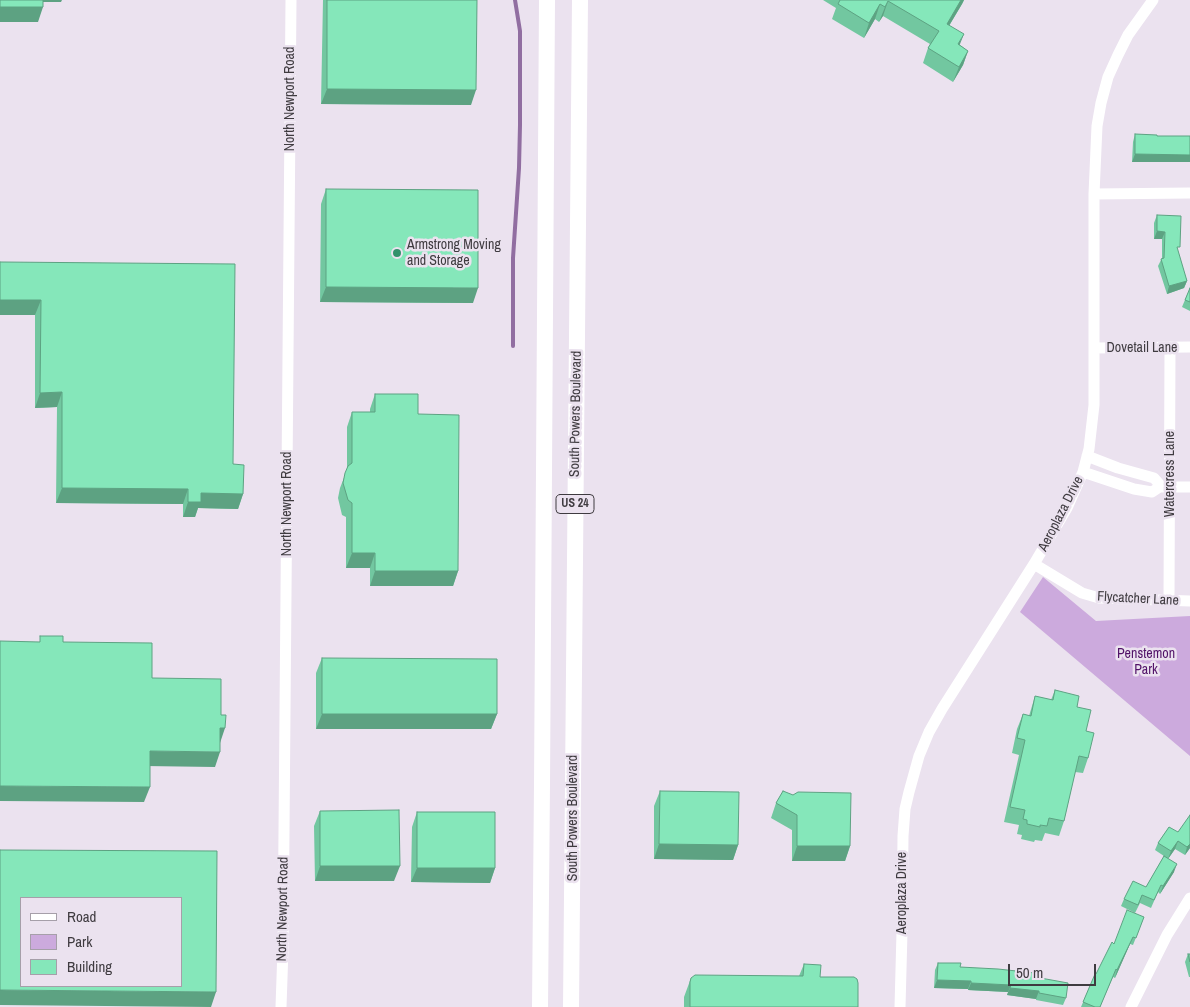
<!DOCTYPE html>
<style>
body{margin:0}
#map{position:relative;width:1190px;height:1007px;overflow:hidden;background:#ebe2ef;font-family:"Archivo Narrow",sans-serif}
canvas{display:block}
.legend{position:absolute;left:20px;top:897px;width:162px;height:90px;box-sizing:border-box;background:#ebe2ef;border:1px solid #a69fa9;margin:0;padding:6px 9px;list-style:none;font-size:15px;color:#3f3b40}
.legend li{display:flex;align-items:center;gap:10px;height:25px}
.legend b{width:25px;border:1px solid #a69fa9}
.scale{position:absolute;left:1008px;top:964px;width:88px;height:22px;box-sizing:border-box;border:2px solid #3f3b40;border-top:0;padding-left:6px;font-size:15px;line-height:18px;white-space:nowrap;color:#3f3b40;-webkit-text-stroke:4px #ebe2ef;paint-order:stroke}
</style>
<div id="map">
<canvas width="1190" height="1007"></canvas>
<ul class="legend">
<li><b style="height:6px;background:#fff"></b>Road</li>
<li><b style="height:14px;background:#cad"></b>Park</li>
<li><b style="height:14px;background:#85e7ba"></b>Building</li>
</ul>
<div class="scale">50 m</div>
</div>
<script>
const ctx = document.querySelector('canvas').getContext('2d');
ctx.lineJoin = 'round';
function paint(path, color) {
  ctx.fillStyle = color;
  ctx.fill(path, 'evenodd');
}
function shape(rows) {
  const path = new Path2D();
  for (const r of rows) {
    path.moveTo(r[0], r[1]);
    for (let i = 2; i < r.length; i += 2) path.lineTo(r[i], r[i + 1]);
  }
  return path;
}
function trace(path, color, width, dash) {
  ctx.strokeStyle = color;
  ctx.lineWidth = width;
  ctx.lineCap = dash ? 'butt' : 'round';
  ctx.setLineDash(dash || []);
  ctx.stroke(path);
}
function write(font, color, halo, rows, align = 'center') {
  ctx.font = font + ' "Archivo Narrow",sans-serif';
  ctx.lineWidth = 5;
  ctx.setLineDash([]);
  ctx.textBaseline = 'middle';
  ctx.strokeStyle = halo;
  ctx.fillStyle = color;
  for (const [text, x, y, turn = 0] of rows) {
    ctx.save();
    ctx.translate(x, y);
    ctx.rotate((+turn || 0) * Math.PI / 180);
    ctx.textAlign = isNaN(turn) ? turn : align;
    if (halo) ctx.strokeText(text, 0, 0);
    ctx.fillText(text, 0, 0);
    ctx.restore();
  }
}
paint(shape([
 [1043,577,1096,621,1190,616,1190,756,1020,612]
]), '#cad');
trace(shape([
 [513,346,513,258,519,168,520,125,520,31,515,0]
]), '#916ea1', 4);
trace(shape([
 [1094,194,1190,193],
 [1094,348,1190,347],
 [1083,472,1134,489,1152,492,1161,486,1154,478,1118,468,1087,456],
 [1163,487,1190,487],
 [1034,564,1082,593,1099,598,1190,601],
 [1169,601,1170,347],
 [281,1007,283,949,291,0],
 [900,1007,902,932,903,836,905,809,909,792,919,756,929,732,942,709,1034,564,1067,508,1083,472,1089,449,1094,405,1094,194,1097,126,1101,103,1108,77,1118,55,1128,35,1153,0],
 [1131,1007,1167,935,1190,898]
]), '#fff', 11);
trace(shape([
 [540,1007,542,784,547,0],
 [571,1007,580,0]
]), '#fff', 16);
paint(shape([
 [323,0,477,0,471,105,321,104],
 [823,0,964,0,962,4,949,26,960,45,968,51,963,65,953,82,923,63,928,48,930,44,883,16,879,22,875,19,864,38,832,19,836,8],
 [1135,134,1157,136,1190,136,1190,162,1132,162,1133,142],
 [326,189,473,303,320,302,321,204],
 [1157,215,1178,253,1187,281,1184,288,1167,294,1158,266,1162,258,1162,239,1154,239,1154,223],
 [0,262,233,464,243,494,238,509,198,508,195,517,183,517,183,504,56,503,57,407,35,408,35,315],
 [1190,288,1190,311,1182,307],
 [375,394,418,414,458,571,453,586,370,586,370,568,346,568,346,517,342,515,338,498,340,488,347,470,347,427,352,412,370,412,370,409],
 [322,658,497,714,491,729,316,729,316,673],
 [1055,690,1077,707,1086,731,1088,758,1083,773,1075,772,1064,821,1059,836,1045,833,1042,841,1035,840,1034,842,1021,839,1022,835,1017,834,1019,825,1004,822,1019,755,1012,753,1017,729,1023,714,1029,716,1035,696,1051,700],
 [660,791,738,845,733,860,654,859,654,806],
 [783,791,850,846,845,861,792,861,792,830,771,818,776,803],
 [320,811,394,881,315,881,314,826],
 [417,812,495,868,490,883,411,882,412,827],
 [1169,827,1190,848,1185,855,1175,849,1168,859,1174,872,1160,894,1158,892,1151,908,1140,903,1135,913,1121,906,1124,899,1146,887,1164,856,1155,850,1158,843],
 [1144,917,1133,945,1130,944,1115,978,1113,977,1100,1007,1081,1007,1095,974,1096,974,1114,944],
 [1188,954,1190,954,1190,977,1189,977,1185,962],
 [938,963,960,967,1035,977,1066,998,1063,1005,1036,1000,1036,999,1007,995,1008,992,968,990,968,989,934,988,935,970],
 [804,964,820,977,858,1007,684,1007,684,997,691,978,799,976]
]), '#72c7a0');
paint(shape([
 [39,0,62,0,61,2,38,2],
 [961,0,964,0,962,4,941,39,947,24],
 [888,1,883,16,879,22,885,7],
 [880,4,875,19,864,38,869,23],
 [0,7,43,7,38,22,0,22],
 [964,34,958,49,958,44],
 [968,51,963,65,953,82,959,67],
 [327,89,476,90,471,105,321,104],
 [1135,154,1190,155,1190,162,1132,162],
 [1157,231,1165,232,1162,239,1154,239],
 [1187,281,1184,288,1167,294,1169,286],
 [326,287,478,288,473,303,320,302],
 [0,300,41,300,35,315,0,315],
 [62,392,57,407,35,408,40,393],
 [62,488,188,489,183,504,56,503],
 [201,493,243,494,238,509,198,508,195,517,183,517,188,502],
 [352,553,375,553,370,568,346,568],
 [375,571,458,571,453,586,370,586],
 [322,714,497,714,491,729,316,729],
 [220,728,225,728,220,743],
 [150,751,220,752,215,767,145,766],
 [0,786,150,787,144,802,0,801],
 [1178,841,1175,849,1168,859,1171,851],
 [659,844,738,845,733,860,654,859],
 [1190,844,1190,848,1185,855,1187,847],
 [797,846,850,846,845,861,792,861],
 [1177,864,1174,872,1160,894,1163,886],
 [320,866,400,866,394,881,315,881],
 [417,868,495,868,490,883,411,882],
 [1133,937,1130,944,1115,978,1117,970],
 [937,980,971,981,968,989,934,988],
 [971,983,1011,985,1008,992,968,990],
 [1010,988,1039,991,1036,999,1007,995],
 [0,990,216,992,211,1007,0,1005]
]), '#5da282');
const building = shape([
 [0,0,43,0,43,7,0,7,0,0],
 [327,0,477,0,476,90,327,89,327,0],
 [840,0,961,0,947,24,964,34,958,44,968,51,959,67,928,48,939,31,888,1,885,7,880,4,869,23,838,4,840,0],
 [1135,134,1157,135,1157,136,1190,136,1190,155,1135,154,1135,134],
 [326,189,478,190,478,288,326,287,326,189],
 [1157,215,1181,216,1180,247,1177,247,1187,281,1169,286,1161,259,1164,258,1165,232,1157,231,1157,215],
 [0,262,235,264,233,464,244,465,243,494,201,493,201,502,188,502,188,489,62,488,62,392,40,393,41,300,0,300,0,262],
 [1190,288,1190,302,1185,300,1190,288],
 [375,394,418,394,418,414,459,415,458,571,375,571,375,553,352,553,352,503,348,500,343,483,345,473,348,466,352,463,352,412,375,412,375,394],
 [40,636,63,636,63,642,152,643,152,678,221,679,221,715,226,715,225,728,220,728,220,752,150,751,150,787,0,786,0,641,40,642,40,636],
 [322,658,497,659,497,714,322,714,322,658],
 [1055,690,1079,696,1077,707,1091,710,1086,731,1094,733,1088,758,1079,756,1064,821,1049,818,1047,826,1040,825,1040,827,1027,824,1027,820,1023,819,1025,810,1010,807,1025,740,1017,738,1023,714,1031,716,1035,696,1053,700,1055,690],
 [660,791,739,792,738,845,659,844,660,791],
 [783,791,793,795,798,792,851,793,850,846,797,846,797,815,776,803,783,791],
 [399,810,400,866,320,866,320,811,399,810],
 [417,812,495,812,495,868,417,868,417,812],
 [1190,815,1190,844,1187,847,1178,841,1171,851,1158,843,1169,827,1178,832,1190,815],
 [0,850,217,851,216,992,0,990,0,850],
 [21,898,181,898,181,986,21,986,21,898],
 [1164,856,1177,864,1163,886,1161,885,1154,900,1142,895,1138,905,1124,899,1133,881,1146,887,1164,856],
 [1127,910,1144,917,1136,938,1133,937,1117,970,1116,969,1100,1007,1095,1007,1083,1002,1095,974,1096,974,1112,942,1114,944,1127,910],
 [1188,954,1190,954,1190,962,1188,954],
 [938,963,961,963,960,967,998,969,1035,973,1035,977,1068,983,1066,998,1039,993,1039,991,1010,988,1011,985,971,983,971,981,937,980,938,963],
 [804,964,821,965,820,977,854,977,857,979,858,983,858,1007,690,1007,690,982,691,978,695,975,803,976,804,964]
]);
paint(building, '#85e7ba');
trace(building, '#5da282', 1);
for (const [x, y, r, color] of [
 [397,253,5,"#32926b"]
]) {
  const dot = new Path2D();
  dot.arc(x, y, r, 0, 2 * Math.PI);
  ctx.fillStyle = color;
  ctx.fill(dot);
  trace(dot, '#ebe2ef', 2);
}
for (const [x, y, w] of [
 [575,504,38]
]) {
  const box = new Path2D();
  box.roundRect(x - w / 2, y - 9.5, w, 19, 4);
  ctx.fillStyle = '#ebe2ef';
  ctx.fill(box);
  trace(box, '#3f3b40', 1);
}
write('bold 12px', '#3f3b40', null, [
 ["US 24",575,504]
]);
write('14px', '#3f3b40', '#ebe2ef', [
 ["North Newport Road",290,99,-90],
 ["Dovetail Lane",1142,348],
 ["South Powers Boulevard",576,414,-89],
 ["Watercress Lane",1170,474,-90],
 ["North Newport Road",287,504,-90],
 ["Aeroplaza Drive",1061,514,-63],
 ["Flycatcher Lane",1138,599,3],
 ["South Powers Boulevard",573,818,-90],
 ["Aeroplaza Drive",902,893,-90],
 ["North Newport Road",283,909,-89]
]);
write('14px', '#3f3b40', '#ebe2ef', [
 ["Armstrong Moving",407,245],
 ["and Storage",407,261]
], 'left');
write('14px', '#511268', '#ebe2ef', [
 ["Penstemon",1146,654],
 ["Park",1146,670]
]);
</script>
